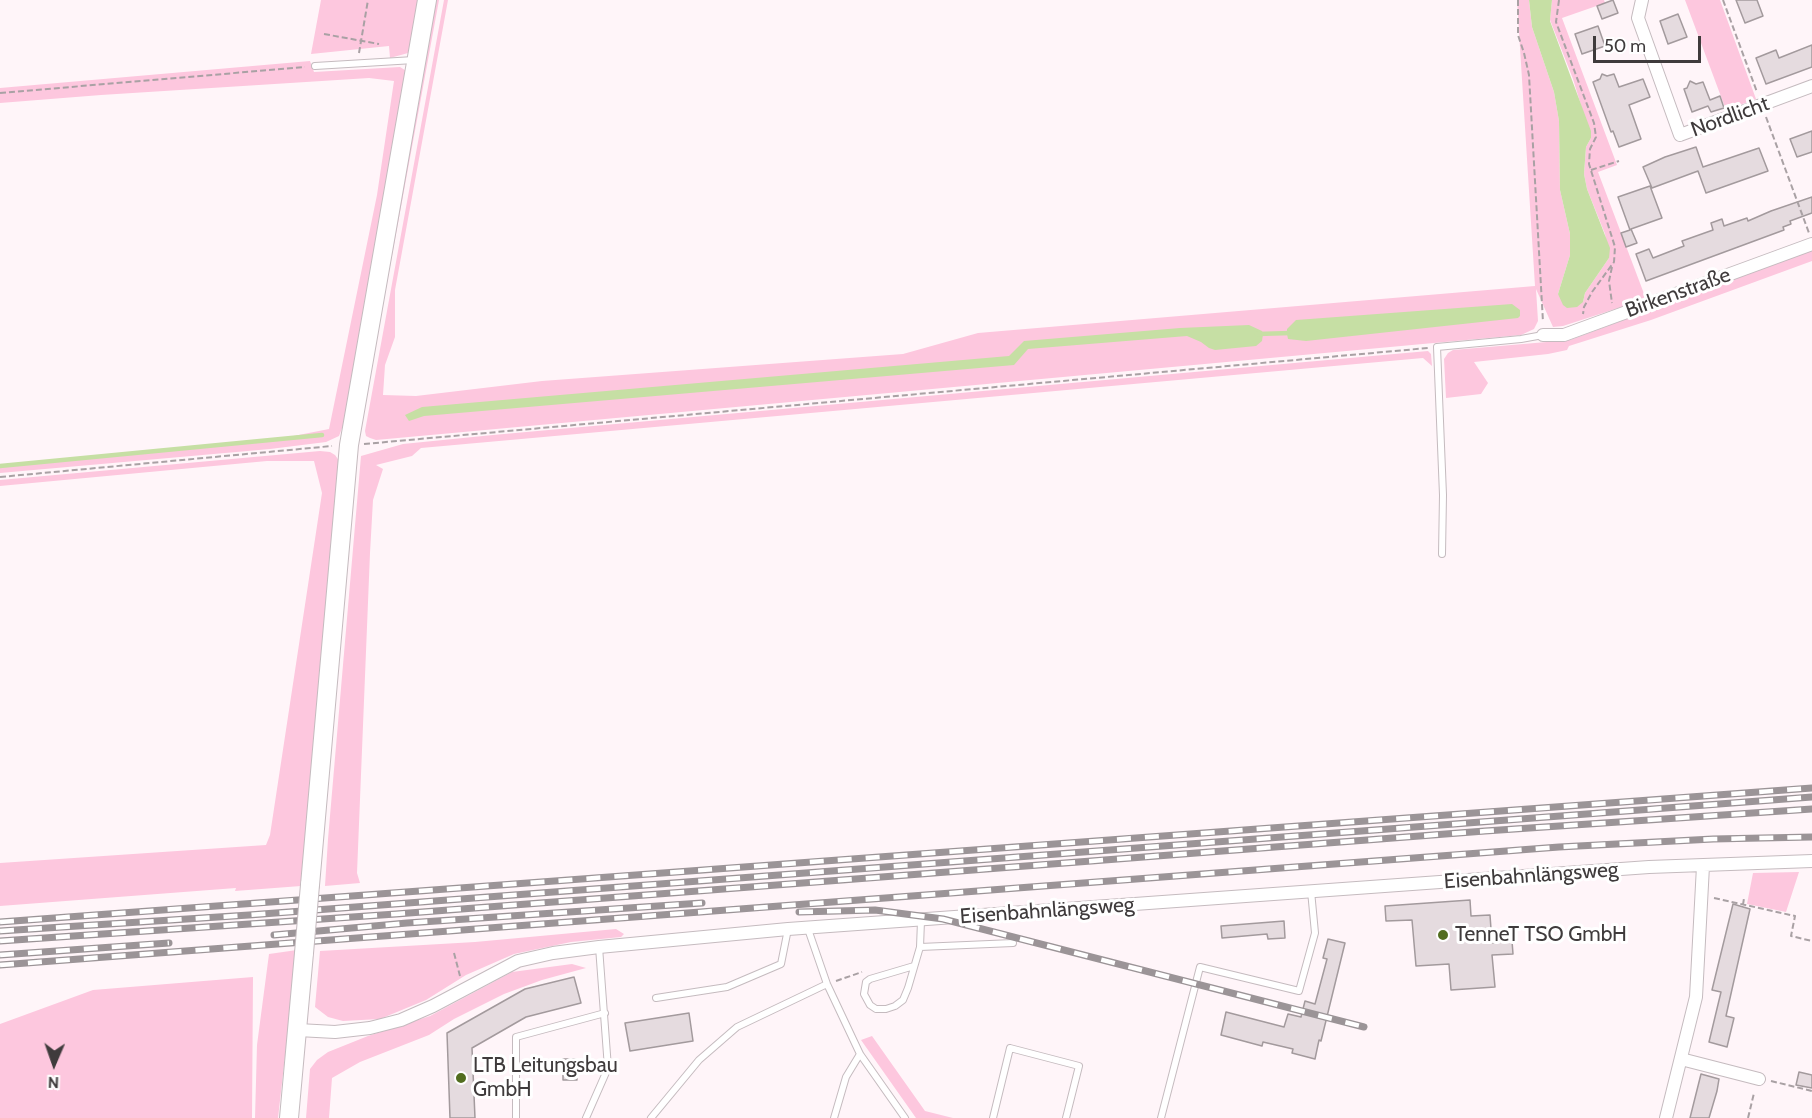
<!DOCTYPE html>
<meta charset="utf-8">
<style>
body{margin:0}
#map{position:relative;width:1812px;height:1118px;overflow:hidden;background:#fff5f9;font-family:Cabin,sans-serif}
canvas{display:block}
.north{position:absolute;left:24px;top:1034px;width:60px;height:60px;-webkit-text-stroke:4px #fff;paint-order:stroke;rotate:182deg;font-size:16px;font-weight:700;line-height:24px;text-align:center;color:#3f3b3c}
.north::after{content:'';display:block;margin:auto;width:21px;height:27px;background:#3f3b3c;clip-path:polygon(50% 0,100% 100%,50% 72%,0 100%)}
.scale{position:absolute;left:1593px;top:36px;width:108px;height:27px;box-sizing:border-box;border:3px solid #3f3b3c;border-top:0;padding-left:8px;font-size:18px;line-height:21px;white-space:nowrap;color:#3f3b3c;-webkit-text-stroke:4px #fff;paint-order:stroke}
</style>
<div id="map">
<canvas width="1812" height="1118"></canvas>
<div class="north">N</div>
<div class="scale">50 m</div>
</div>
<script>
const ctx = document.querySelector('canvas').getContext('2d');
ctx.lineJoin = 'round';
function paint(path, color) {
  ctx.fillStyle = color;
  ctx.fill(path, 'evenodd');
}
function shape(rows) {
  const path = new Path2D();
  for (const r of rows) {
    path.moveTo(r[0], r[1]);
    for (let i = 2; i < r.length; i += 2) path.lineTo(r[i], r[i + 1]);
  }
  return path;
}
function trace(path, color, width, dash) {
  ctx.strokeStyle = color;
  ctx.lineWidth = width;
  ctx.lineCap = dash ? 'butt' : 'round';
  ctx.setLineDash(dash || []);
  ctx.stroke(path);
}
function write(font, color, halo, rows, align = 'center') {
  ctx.font = font + ' Cabin,sans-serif';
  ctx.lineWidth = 6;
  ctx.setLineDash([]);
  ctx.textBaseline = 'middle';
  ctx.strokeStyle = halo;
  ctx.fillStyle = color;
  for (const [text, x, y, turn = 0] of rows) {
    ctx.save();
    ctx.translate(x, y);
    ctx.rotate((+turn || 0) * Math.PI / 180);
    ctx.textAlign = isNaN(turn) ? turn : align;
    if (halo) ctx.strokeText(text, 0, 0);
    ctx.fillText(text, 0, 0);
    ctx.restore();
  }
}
paint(shape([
 [321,0,421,0,412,50,408,53,390,58,389,46,311,54],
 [436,0,439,0,371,370,368,370],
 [444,0,448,0,395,290,395,337,385,365,383,395,416,396,542,381,903,354,978,333,1535,286,1517,0,1529,0,1532,27,1554,92,1559,121,1560,190,1570,234,1570,255,1558,294,1583,302,1585,293,1609,258,1605,234,1587,189,1584,174,1586,147,1591,138,1573,79,1550,20,1552,0,1604,0,1605,3,1562,18,1617,165,1598,172,1646,299,1563,326,1553,327,1536,289,1538,321,1534,329,1521,335,376,440,370,438,366,436,365,431],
 [1685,0,1720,0,1756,99,1726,110],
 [310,61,314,72,400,67,408,72,344,423,339,436,326,442,270,449,0,473,0,466,263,442,329,429,377,195,394,81,369,78,101,95,0,103,0,88],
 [1812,250,1812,261,1651,320,1569,346,1567,350,1548,354,1474,362,1488,383,1481,394,1446,398,1444,359,1448,353,1453,350,1570,340],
 [1428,351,1431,354,1432,366,1423,358,421,448,412,456,376,465,383,469,373,500,370,553,357,873,360,883,325,886,328,839,361,456,403,444,493,435],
 [320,451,330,452,335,455,340,462,335,500,301,886,235,891,236,888,0,906,0,863,266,845,270,835,322,493,314,461,267,461,0,486,0,480],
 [1799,872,1786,912,1747,904,1753,873],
 [616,929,624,934,621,937,571,942,514,954,466,975,426,1000,380,1019,343,1021,328,1017,315,1007,320,951,475,942],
 [297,950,278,1118,255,1118,257,1045,269,954],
 [572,964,586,968,542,980,504,994,454,1019,429,1035,360,1062,332,1078,329,1118,306,1118,310,1069,317,1060,328,1052,368,1036,430,1016,512,972],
 [253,977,252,1118,0,1118,0,1024,93,990],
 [872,1036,925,1111,953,1118,916,1118,861,1040]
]), '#fdc7de');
paint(shape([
 [1529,0,1552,0,1550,21,1591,131,1591,138,1586,147,1584,174,1587,189,1610,248,1609,258,1585,293,1583,302,1577,307,1567,308,1563,305,1558,294,1570,255,1570,234,1560,190,1559,121,1554,92,1532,27],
 [1512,304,1520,310,1520,316,1518,318,1306,341,1288,339,1287,334,1287,329,1296,320],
 [1249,325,1262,331,1263,334,1262,341,1256,346,1215,350,1209,348,1201,342,1187,336,1028,349,1014,365,424,416,409,421,405,415,422,407,1009,356,1024,341,1180,328]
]), '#c6dfa4');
trace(shape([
 [1257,334,1291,333],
 [0,466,322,435]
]), '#c6dfa4', 4.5);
const building = shape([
 [1613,0,1618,13,1602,19,1597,6,1613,0],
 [1736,0,1757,0,1763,16,1745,23,1736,0],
 [1678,14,1687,37,1668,44,1660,21,1678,14],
 [1598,26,1605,46,1582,54,1575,34,1598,26],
 [1812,45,1812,67,1766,84,1756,58,1776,50,1779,58,1812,45],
 [1602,74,1607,76,1614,74,1619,87,1643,79,1650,97,1629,105,1641,139,1619,147,1613,131,1611,132,1593,82,1600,79,1602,74],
 [1690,81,1696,84,1703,82,1710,100,1720,96,1724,108,1711,112,1708,106,1692,112,1684,89,1687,88,1690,81],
 [1812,131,1812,152,1797,157,1790,139,1812,131],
 [1696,147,1703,167,1759,148,1768,171,1706,193,1698,171,1652,188,1643,167,1665,157,1696,147],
 [1650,186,1662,218,1631,229,1637,243,1626,247,1621,233,1630,230,1618,197,1650,186],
 [1812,197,1812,213,1790,221,1791,224,1783,227,1784,230,1646,281,1636,254,1649,249,1653,258,1684,246,1682,241,1713,230,1711,223,1722,219,1724,226,1747,218,1748,221,1771,211,1812,197],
 [1470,900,1471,916,1490,915,1492,943,1512,941,1513,954,1492,955,1495,987,1451,990,1449,964,1416,966,1412,920,1386,921,1385,906,1470,900],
 [1733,904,1750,909,1726,1016,1734,1018,1727,1047,1709,1042,1721,992,1712,990,1733,904],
 [1284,921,1285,938,1268,939,1267,934,1222,938,1221,926,1284,921],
 [1328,939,1345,943,1321,1041,1319,1040,1315,1059,1292,1053,1293,1049,1263,1042,1262,1046,1221,1035,1226,1012,1284,1027,1288,1014,1301,1017,1305,1001,1315,1004,1327,959,1323,958,1328,939],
 [574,977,581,1003,526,1017,472,1048,475,1118,450,1118,447,1033,525,989,574,977],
 [689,1013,693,1041,630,1051,625,1023,689,1013],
 [563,1059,576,1059,577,1080,563,1080,563,1059],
 [1799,1072,1812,1075,1812,1088,1796,1085,1799,1072],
 [1701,1074,1719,1079,1717,1091,1709,1118,1690,1118,1701,1074]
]);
paint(building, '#e5dbdf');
trace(building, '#a39a9d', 1.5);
const lane = shape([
 [315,66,414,60],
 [1442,554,1443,495,1437,347,1521,339,1543,335],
 [808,929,827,984,860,1054,905,1118],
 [920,947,1013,943],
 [914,966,870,979,866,982,864,994,870,1005,876,1009,886,1009,895,1006,903,1000,908,988,920,947,921,921],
 [656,998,727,987,781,964,788,929],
 [516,1118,516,1037,605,1013],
 [586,1118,608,1068,599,947],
 [651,1118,699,1060,737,1027,827,984],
 [834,1118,846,1077,860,1054],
 [993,1118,1010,1048,1079,1066,1066,1118],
 [1161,1118,1200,967,1299,991,1315,933,1311,891]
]);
const street = shape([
 [1642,0,1638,18,1680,135,1812,86],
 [1543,335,1564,335,1812,244],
 [298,1030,335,1032,370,1028,401,1020,433,1006,518,961,553,953,599,947,788,929,1426,883,1649,867,1812,861],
 [1681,1059,1759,1079],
 [1666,1118,1696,997,1703,866]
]);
const secondary = shape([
 [310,885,349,445,427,0],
 [289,1118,304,953]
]);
trace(lane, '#c5bbbf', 8);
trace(street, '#c5bbbf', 14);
trace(secondary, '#c5bbbf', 20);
trace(shape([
 [1518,0,1518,35,1524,53,1529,75,1543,322],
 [1559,0,1556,22,1594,123,1596,137,1590,149,1589,164,1615,247,1614,262,1592,292,1584,307,1583,314],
 [1723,0,1757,92],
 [324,34,379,44],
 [359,53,368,0],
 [0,93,305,67],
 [1766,117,1809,233],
 [1591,170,1619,161],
 [1612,267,1609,281,1612,303],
 [364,444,1428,348],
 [0,477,332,446],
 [1714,898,1795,916,1791,936,1812,941],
 [1743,905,1744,898],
 [454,953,460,976],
 [836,981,862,972],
 [1771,1081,1812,1091],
 [1748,1118,1754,1093]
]), '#a9a1a4', 2, [6, 3]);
trace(lane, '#fff', 6);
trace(street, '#fff', 12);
trace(secondary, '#fff', 18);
const rail = shape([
 [799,912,875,910,943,919,1364,1027],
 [0,922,1812,788],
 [0,931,249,915,1812,797],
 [274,935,407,923,702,903],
 [0,941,396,914,1485,831,1812,809],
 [0,955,169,943],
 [0,965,1559,847,1713,839,1812,837]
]);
trace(rail, '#9b9497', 7);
trace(rail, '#fff', 4.5, [14]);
const secondaryBridge = shape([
 [304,953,310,885]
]);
trace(secondaryBridge, '#c5bbbf', 20, []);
trace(secondaryBridge, '#fff', 18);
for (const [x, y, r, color] of [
 [1443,935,6,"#526d1f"],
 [461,1078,6,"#526d1f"]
]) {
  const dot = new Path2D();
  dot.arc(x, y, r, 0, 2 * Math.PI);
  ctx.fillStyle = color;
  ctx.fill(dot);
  trace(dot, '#fff', 2);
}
write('21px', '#3f3b3c', '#fff', [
 ["Nordlicht",1730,117,-20],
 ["Birkenstraße",1678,293,-20],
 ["Eisenbahnlängsweg",1531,876,-4],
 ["Eisenbahnlängsweg",1047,911,-4]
]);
write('21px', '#3f3b3c', '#fff', [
 ["TenneT TSO GmbH",1455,935],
 ["LTB Leitungsbau",473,1066],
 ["GmbH",473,1090]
], 'left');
</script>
